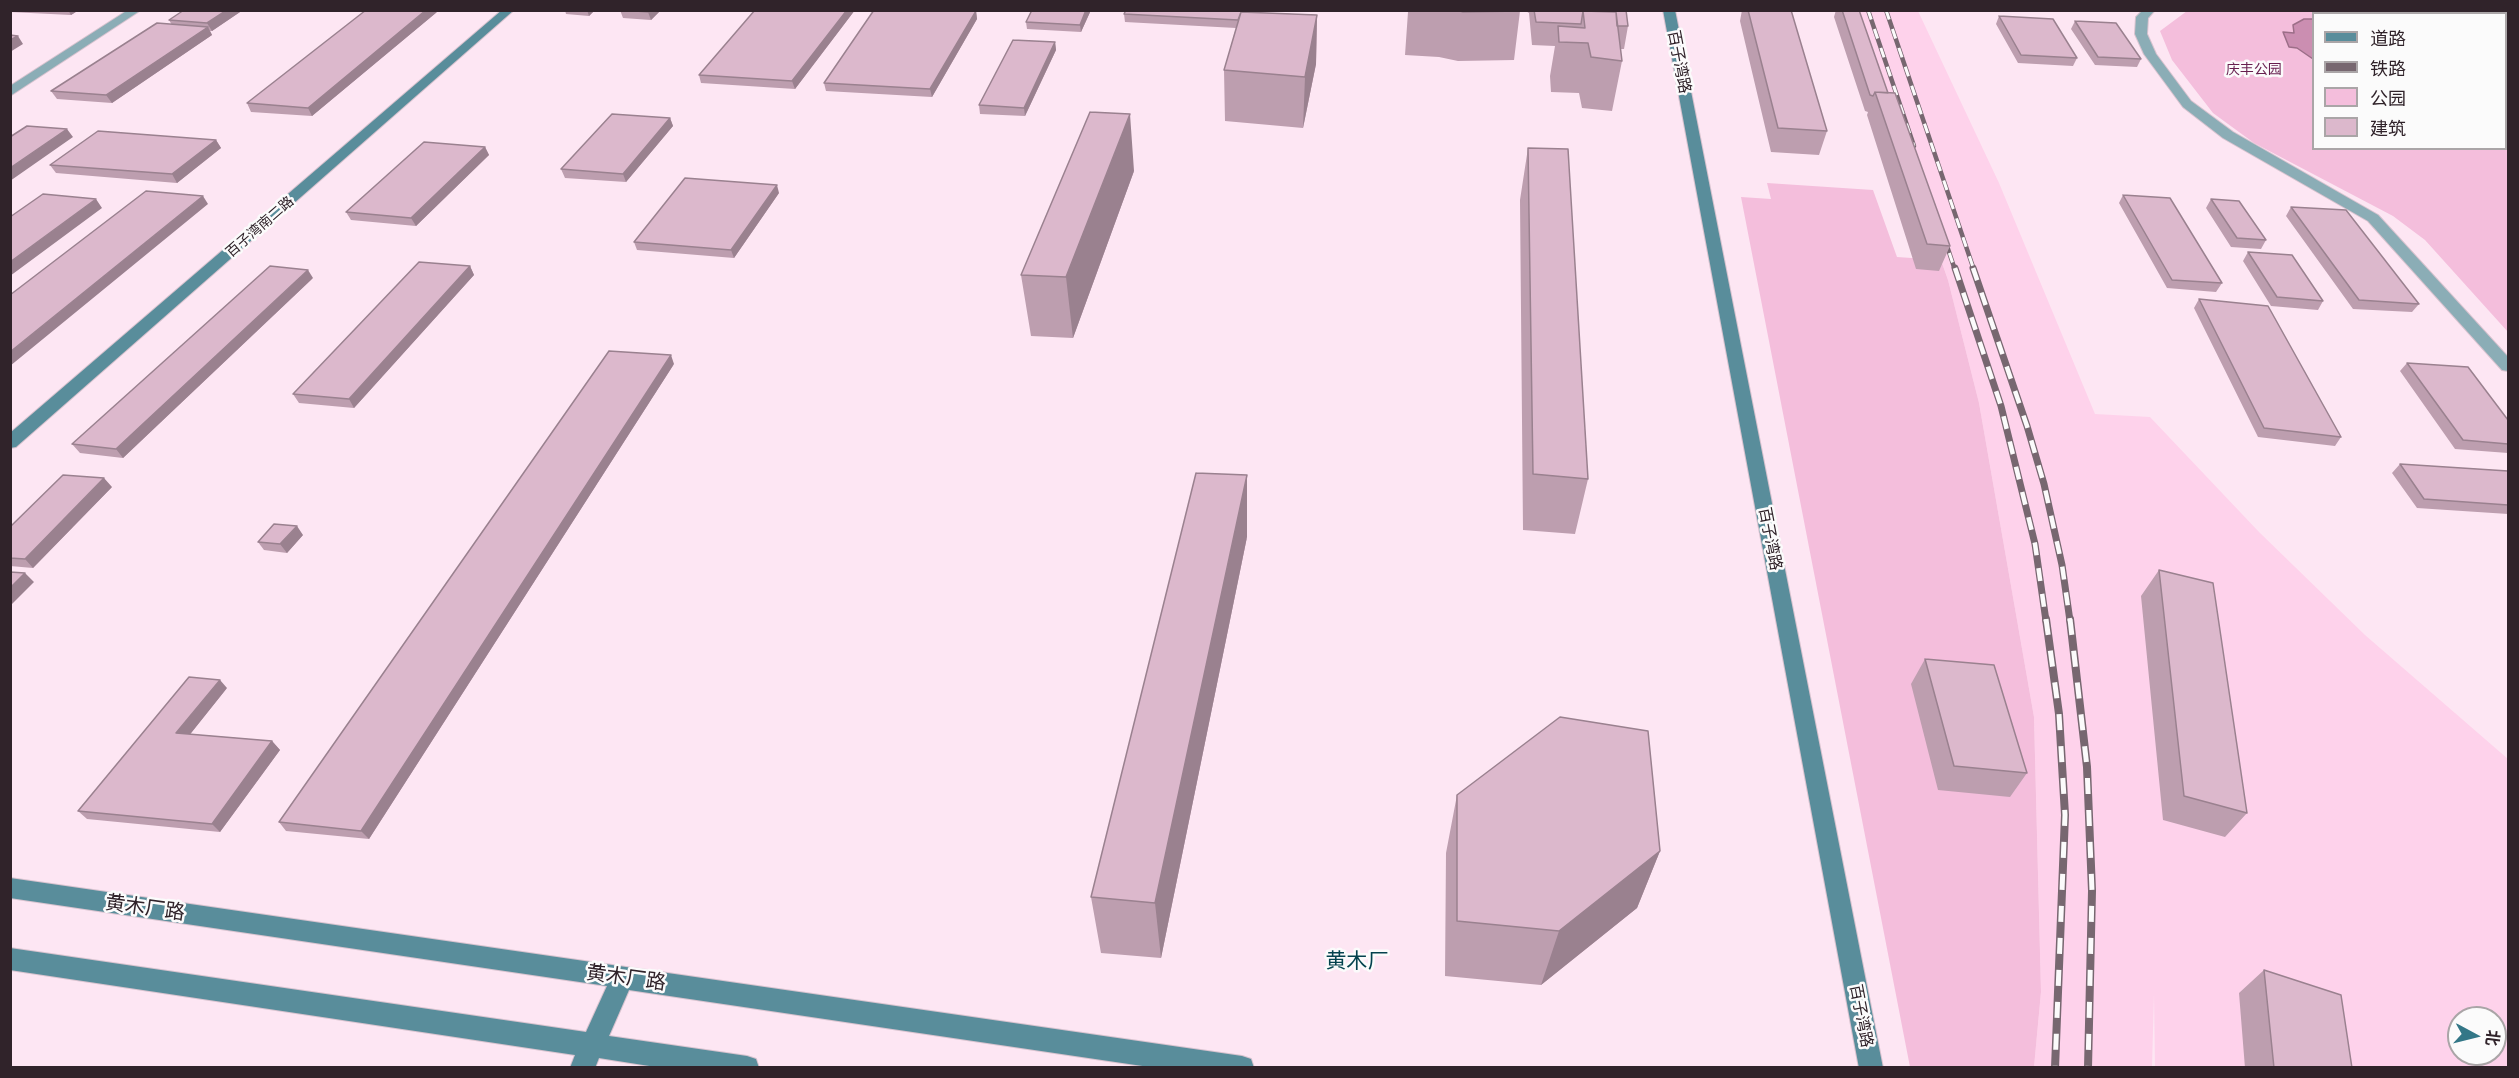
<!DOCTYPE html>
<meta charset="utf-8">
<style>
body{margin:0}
#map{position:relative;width:2519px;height:1078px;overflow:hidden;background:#fde6f3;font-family:Inter,"Noto Sans SC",sans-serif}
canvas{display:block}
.frame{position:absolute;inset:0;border:12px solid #30232a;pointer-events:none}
.legend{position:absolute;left:2312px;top:12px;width:195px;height:138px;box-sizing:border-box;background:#fbfbfb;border:2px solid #aaa5a7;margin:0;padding:8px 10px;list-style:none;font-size:18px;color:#30232a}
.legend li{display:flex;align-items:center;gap:12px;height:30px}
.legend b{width:30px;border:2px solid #aaa5a7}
.north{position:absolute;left:2447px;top:1006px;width:60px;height:60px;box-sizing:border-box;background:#fbfbfb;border:2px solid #aaa5a7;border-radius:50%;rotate:97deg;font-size:16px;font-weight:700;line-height:24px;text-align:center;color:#30232a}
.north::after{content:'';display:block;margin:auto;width:21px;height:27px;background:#337787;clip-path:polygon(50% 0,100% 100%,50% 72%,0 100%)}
</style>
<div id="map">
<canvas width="2519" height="1078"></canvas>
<div class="frame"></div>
<ul class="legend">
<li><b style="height:8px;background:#598d9b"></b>道路</li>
<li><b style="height:8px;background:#776770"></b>铁路</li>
<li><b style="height:16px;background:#f4bedc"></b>公园</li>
<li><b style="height:16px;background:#dcb8cc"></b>建筑</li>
</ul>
<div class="north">北</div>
</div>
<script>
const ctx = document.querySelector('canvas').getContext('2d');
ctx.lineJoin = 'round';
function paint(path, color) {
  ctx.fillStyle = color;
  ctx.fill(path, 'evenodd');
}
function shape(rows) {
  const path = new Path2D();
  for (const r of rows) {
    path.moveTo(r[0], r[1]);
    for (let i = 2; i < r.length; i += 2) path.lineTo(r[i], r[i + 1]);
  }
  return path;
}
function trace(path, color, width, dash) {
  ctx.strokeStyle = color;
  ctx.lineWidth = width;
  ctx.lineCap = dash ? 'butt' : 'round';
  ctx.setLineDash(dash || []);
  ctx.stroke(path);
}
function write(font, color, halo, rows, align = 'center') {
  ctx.font = font + ' Inter,"Noto Sans SC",sans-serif';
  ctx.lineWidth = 5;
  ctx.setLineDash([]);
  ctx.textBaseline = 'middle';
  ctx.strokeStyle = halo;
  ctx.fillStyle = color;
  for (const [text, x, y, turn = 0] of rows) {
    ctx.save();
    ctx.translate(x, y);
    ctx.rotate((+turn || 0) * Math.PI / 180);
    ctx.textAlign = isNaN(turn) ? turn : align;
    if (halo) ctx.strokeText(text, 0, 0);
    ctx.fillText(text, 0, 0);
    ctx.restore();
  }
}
paint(shape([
 [1857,11,1918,11,1999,183,2095,414,2150,417,2259,532,2365,635,2508,759,2508,1067,2155,1067,2154,994,2152,1067,2034,1067,2041,992,2034,717,1979,403,1948,280],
 [2459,1018,2495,1018,2495,1054,2459,1054]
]), '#fed2eb');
paint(shape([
 [2187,11,2508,11,2508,332,2425,240,2393,216,2254,143,2213,113,2172,60,2160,31],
 [2314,14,2506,14,2506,148,2314,148],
 [1767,183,1873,190,1897,257,1941,260,1948,280,1979,403,2034,717,2041,992,2034,1067,1910,1067,1741,197,1771,199]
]), '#f4bedc');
const water = shape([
 [2334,10,2394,12,2497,11,2495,14,2330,13,2334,10],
 [2304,19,2313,19,2313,59,2297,48,2289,47,2283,32,2294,33,2293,25,2304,19]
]);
paint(water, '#cb8eb1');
trace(water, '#9c6e88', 1.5);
const street = shape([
 [128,10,141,10,10,96,10,86,128,10],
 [2143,10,2155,10,2148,18,2147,34,2156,54,2191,101,2233,132,2378,215,2508,357,2508,371,2502,370,2368,221,2223,138,2183,107,2144,54,2135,34,2136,17,2143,10]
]);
const secondary = shape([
 [502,10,514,10,16,447,10,448,10,433,502,10],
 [1663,10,1675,10,1883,1068,1859,1068,1663,10],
 [10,878,1242,1056,1251,1059,1254,1068,1156,1068,629,990,609,1036,747,1056,756,1059,759,1068,662,1068,599,1058,595,1068,570,1068,575,1055,10,970,10,948,586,1032,607,986,10,898,10,878]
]);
trace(street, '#d8c3cf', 2);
trace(secondary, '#d8c3cf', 2);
paint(street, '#8badb6');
paint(secondary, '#598d9b');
const railFar2 = shape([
 [1868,10,1914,146],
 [1886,10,1974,270],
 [1943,234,1955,270]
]);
const railFar1 = shape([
 [1955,268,2001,406,2035,544,2046,621],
 [1973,268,2027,426,2044,484,2062,565,2070,621]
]);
const rail = shape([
 [2046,619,2059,714,2065,815,2055,1068],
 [2070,619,2087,767,2092,891,2088,1068]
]);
trace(railFar2, '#776770', 4.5);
trace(railFar1, '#776770', 7);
trace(rail, '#776770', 8);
trace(railFar2, '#fbfbfb', 3, [10]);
trace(railFar1, '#fbfbfb', 4.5, [13]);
trace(rail, '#fbfbfb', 5, [16]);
paint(shape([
 [10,10,79,10,71,15,10,12],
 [243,10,212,31,210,31,212,35,112,103,57,99,51,91,172,25,169,20],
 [565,10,595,10,589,16,566,14],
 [620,10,661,10,651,20,623,18],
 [855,10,795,89,701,83,699,75],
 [1032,10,1091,10,1081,32,1027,29,1026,22],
 [1374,10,1520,11,1514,60,1458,61,1439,57,1405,55,1408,12],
 [1524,10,1626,10,1628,26,1624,49,1620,49,1622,61,1612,111,1582,108,1579,93,1551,92,1550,76,1555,46,1532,45,1529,13],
 [1742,10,1791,10,1827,131,1819,155,1771,152,1740,21],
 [1836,10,1859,10,1888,93,1950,246,1939,271,1916,269,1867,115,1868,112,1865,111,1834,17],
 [976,11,977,19,932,97,826,91,824,83],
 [437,12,312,116,251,112,247,103],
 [1248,12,1317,15,1316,64,1303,128,1225,121,1224,70,1236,28,1125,22,1124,14],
 [1999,16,2077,58,2073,66,2018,63,1996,24],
 [2075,21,2141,59,2137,67,2095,65,2071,29],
 [1055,42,1056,50,1025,116,980,114,979,105],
 [670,118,673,126,626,182,565,178,561,169],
 [216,140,221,148,177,183,56,173,50,165],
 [485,147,489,155,416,226,351,220,346,212],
 [1528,148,1588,479,1575,534,1523,530,1520,200],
 [1134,171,1073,338,1031,336,1021,275],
 [779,193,734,258,637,250,634,242],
 [2123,195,2222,283,2216,292,2167,288,2119,203],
 [2211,199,2266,240,2261,249,2231,247,2206,208],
 [2291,207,2419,304,2412,312,2353,309,2286,216],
 [2248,252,2323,301,2318,310,2271,306,2243,261],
 [470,266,474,275,354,408,299,403,293,394],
 [313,278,123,458,80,453,72,444],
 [2199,299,2341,437,2335,446,2258,437,2194,308],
 [2407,363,2508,420,2508,453,2455,449,2400,371],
 [674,364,369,839,286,831,279,822],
 [2400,464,2508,471,2508,514,2417,508,2392,473],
 [112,487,33,568,10,566,10,527],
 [303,535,287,553,264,550,258,542],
 [1247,537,1161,958,1101,953,1091,897],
 [2159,570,2247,813,2225,837,2163,820,2141,596],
 [1925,659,2027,773,2010,797,1938,790,1911,684],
 [227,688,190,734,272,741,280,750,220,832,87,819,78,811],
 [1457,795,1660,851,1637,908,1541,985,1445,976,1446,853],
 [2264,970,2352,1068,2245,1068,2239,993]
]), '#bd9eaf');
paint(shape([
 [68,10,79,10,71,15],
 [227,10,243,10,212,31,207,23],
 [426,10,436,10,437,12,312,116,308,108],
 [587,10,595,10,589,16],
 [650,10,661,10,651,20,648,12],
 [847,10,855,10,795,89,792,81],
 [1086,10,1091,10,1081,32,1080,25],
 [976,11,977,19,932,97,930,89],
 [1317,15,1316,64,1303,128,1305,77],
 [208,27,212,35,112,103,106,95],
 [18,36,23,44,10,52,10,40],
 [1055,42,1056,50,1025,116,1024,108],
 [1130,114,1134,171,1073,338,1066,277],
 [670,118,673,126,626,182,623,174],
 [67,129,73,137,10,181,10,168],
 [216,140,221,148,177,183,172,174],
 [485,147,489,155,416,226,411,218],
 [777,185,779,193,734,258,731,250],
 [203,196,208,204,10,366,10,352],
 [96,199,102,208,10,276,10,262],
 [470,266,474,275,354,408,349,399],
 [308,270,313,278,123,458,116,449],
 [671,355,674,364,369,839,361,831],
 [1247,475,1247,537,1161,958,1155,903],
 [104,478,112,487,33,568,25,559],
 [297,526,303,535,287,553,280,544],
 [25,573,34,582,10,606,10,588],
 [220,680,227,688,184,742,176,733],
 [272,741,280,750,220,832,212,824],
 [1660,851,1637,908,1541,985,1559,931]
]), '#9a818f');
const building = shape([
 [184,10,227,10,207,23,169,20,184,10],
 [366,10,426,10,308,108,247,103,366,10],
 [622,10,650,10,648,12,622,10],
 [755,10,847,10,792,81,699,75,755,10],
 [874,10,967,10,976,11,930,89,824,83,874,10],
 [1032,10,1086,10,1080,25,1026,22,1032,10],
 [1126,10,1247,10,1246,12,1241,12,1238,20,1124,14,1126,10],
 [1457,10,1520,10,1520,11,1463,12,1457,10],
 [1534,10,1626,10,1628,26,1617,26,1616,12,1583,11,1581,24,1536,22,1534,10],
 [1748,10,1791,10,1827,131,1778,128,1748,10],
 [1842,10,1859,10,1888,93,1875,92,1873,96,1870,95,1842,10],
 [1583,11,1616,12,1622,61,1591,57,1588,43,1559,42,1558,26,1585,28,1583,11],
 [1241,12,1317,15,1305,77,1224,70,1241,12],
 [1999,16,2053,19,2077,58,2021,55,1999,16],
 [2075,21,2116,23,2141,59,2098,57,2075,21],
 [157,23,208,27,106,95,51,91,157,23],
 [10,35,18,36,10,40,10,35],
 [1013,40,1055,42,1024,108,979,105,1013,40],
 [1875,92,1895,93,1950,246,1927,244,1875,92],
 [1090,112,1130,114,1066,277,1021,275,1090,112],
 [612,114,670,118,623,174,561,169,612,114],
 [27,126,67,129,10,168,10,137,27,126],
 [98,131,216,140,172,174,50,165,98,131],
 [424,142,485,147,411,218,346,212,424,142],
 [1528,148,1568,149,1588,479,1533,474,1528,148],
 [685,178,777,185,731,250,634,242,685,178],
 [146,191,203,196,10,352,10,295,146,191],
 [43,194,96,199,10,262,10,217,43,194],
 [2123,195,2170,198,2222,283,2172,280,2123,195],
 [2211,199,2239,201,2266,240,2237,238,2211,199],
 [2291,207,2346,210,2419,304,2359,300,2291,207],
 [2248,252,2292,255,2323,301,2277,297,2248,252],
 [419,262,470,266,349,399,293,394,419,262],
 [270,266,308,270,116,449,72,444,270,266],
 [2199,299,2268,306,2341,437,2264,428,2199,299],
 [609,351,671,355,361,831,279,822,609,351],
 [2407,363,2468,367,2508,420,2508,444,2463,440,2407,363],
 [2400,464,2508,471,2508,505,2424,499,2400,464],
 [1196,473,1247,475,1155,903,1091,897,1196,473],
 [63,475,104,478,25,559,10,558,10,527,63,475],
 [274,524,297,526,280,544,258,542,274,524],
 [2159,570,2213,583,2247,813,2184,796,2159,570],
 [10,572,25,573,10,588,10,572],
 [1925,659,1994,665,2027,773,1954,766,1925,659],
 [189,677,220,680,176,733,272,741,212,824,78,811,189,677],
 [1560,717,1648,731,1660,851,1559,931,1457,921,1457,795,1560,717],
 [2264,970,2341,995,2352,1068,2274,1068,2264,970]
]);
paint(building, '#dcb8cc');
trace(building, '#9a818f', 1.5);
write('14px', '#671f4f', '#fbfbfb', [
 ["庆丰公园",2254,70]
]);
write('14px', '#30232a', '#fbfbfb', [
 ["百子湾南二路",260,227,-41]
]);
write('16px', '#30232a', '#fbfbfb', [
 ["百子湾路",1679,62,79],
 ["百子湾路",1770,539,79],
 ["百子湾路",1861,1016,79]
]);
write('20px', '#30232a', '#fbfbfb', [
 ["黄木厂路",145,908,8],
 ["黄木厂路",626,978,8]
]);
write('21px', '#04424e', '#fbfbfb', [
 ["黄木厂",1357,962]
]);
</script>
